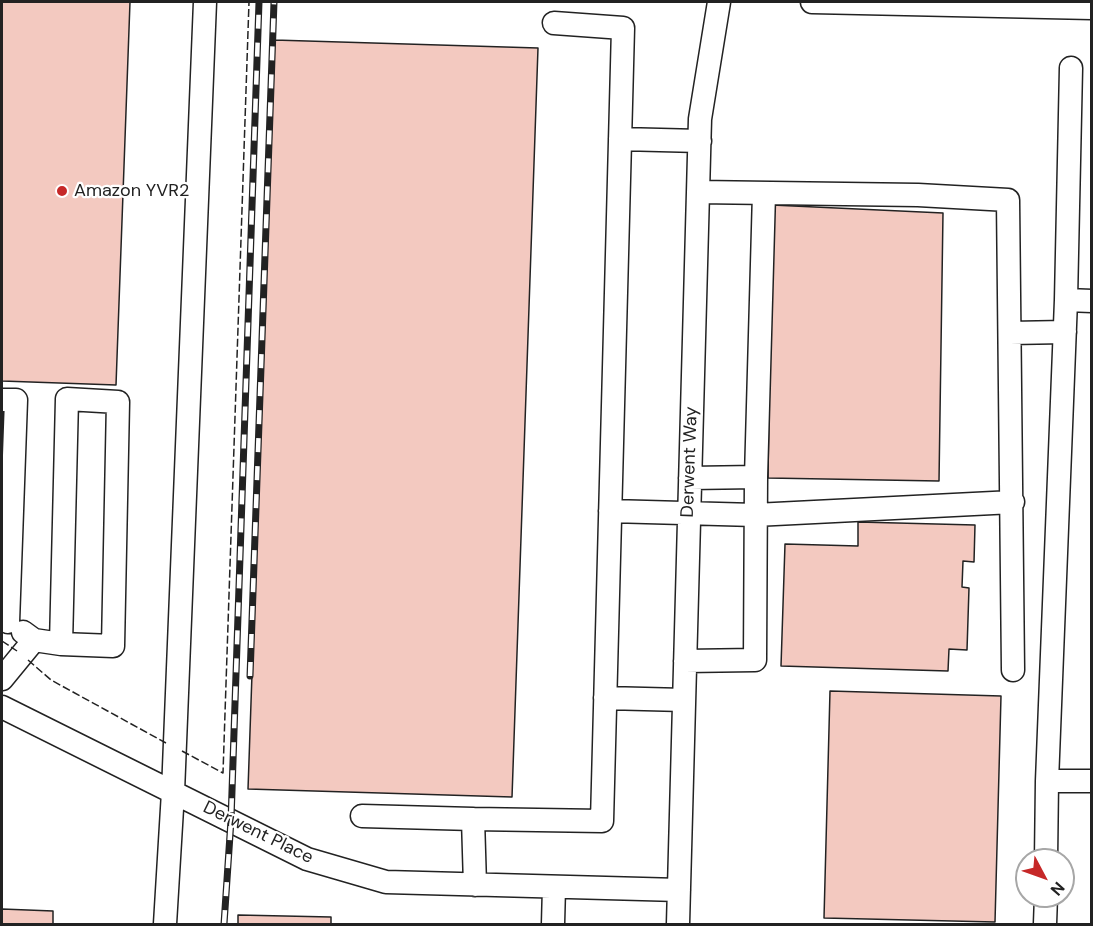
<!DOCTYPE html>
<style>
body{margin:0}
#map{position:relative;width:1093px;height:926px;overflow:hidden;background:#fff;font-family:"DM Sans",sans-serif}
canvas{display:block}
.frame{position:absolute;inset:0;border:3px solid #222;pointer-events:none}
.north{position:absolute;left:1015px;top:848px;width:60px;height:60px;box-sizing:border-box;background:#fff;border:2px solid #a7a7a7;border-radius:50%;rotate:131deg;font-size:16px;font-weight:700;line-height:24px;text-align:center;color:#222}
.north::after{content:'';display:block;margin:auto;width:21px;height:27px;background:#c62828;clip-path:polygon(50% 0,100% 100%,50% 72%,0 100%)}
</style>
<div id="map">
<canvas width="1093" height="926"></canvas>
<div class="frame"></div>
<div class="north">N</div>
</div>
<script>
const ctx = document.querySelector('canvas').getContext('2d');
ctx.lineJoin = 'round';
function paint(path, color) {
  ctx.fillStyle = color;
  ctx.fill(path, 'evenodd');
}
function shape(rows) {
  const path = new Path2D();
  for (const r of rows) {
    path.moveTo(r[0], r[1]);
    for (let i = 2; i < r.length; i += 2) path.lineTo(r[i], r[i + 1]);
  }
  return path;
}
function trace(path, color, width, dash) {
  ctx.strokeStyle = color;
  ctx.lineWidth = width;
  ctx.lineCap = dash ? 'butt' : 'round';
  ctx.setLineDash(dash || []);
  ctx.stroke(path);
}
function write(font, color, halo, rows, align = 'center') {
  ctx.font = font + ' "DM Sans",sans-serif';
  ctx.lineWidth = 4.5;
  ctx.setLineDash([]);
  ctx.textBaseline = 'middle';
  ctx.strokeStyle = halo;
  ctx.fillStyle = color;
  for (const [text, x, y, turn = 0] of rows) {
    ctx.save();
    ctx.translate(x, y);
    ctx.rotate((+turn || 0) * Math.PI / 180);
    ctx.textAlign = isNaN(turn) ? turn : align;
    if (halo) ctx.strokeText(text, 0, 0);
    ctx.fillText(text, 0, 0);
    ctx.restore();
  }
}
const building = shape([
 [2,2,130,2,116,385,2,381,2,2],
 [274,40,538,48,512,797,248,789,274,40],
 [772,205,943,213,939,481,768,478,772,205],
 [858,522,975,525,974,562,963,561,962,587,969,588,967,650,949,649,948,671,781,666,785,544,858,546,858,522],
 [830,691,1001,696,995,922,824,918,830,691],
 [2,909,53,911,53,924,2,924,2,909],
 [238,915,331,917,331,924,238,924,238,915]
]);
paint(building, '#f3c9c0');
trace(building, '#222', 1.5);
const minor = shape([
 [812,2,1092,8],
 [620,139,700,141],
 [698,192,918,195,1008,200,1013,670],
 [1066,300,1092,301],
 [1010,333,1065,332],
 [2,400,16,400,8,622],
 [690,478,756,477],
 [610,511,755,515,1013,502],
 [34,640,61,644,113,646,118,402,67,399,61,644],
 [685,661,755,660,756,477,764,193],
 [2,679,34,640,23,632],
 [605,698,684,700],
 [2,707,307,859,386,882,679,890],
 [1047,781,1092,781],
 [362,816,473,819],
 [1046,860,1047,781,1066,300,1071,68],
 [475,885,473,819,602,821,623,28,554,23],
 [165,924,173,792,205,2],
 [553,924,554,887],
 [678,924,700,119,719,2],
 [1045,924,1046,896]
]);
trace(minor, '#222', 25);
trace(minor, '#fff', 22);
const rail = shape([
 [250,676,274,2],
 [224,924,231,820,259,2]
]);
trace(rail, '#222', 7);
trace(rail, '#fff', 4.5, [14]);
trace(shape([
 [2,641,17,651],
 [28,660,51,680,166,743],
 [182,751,223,773,249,2]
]), '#222', 1.5, [8, 3]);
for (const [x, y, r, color] of [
 [62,191,6,"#c62828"]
]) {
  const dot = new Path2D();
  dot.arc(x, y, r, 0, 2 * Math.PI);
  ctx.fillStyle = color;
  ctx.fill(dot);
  trace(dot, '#fff', 2);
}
write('18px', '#222', '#fff', [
 ["Amazon YVR2",74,191]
], 'left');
write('18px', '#222', '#fff', [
 ["Derwent Way",690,462,-88],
 ["Derwent Place",258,833,26]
]);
</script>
